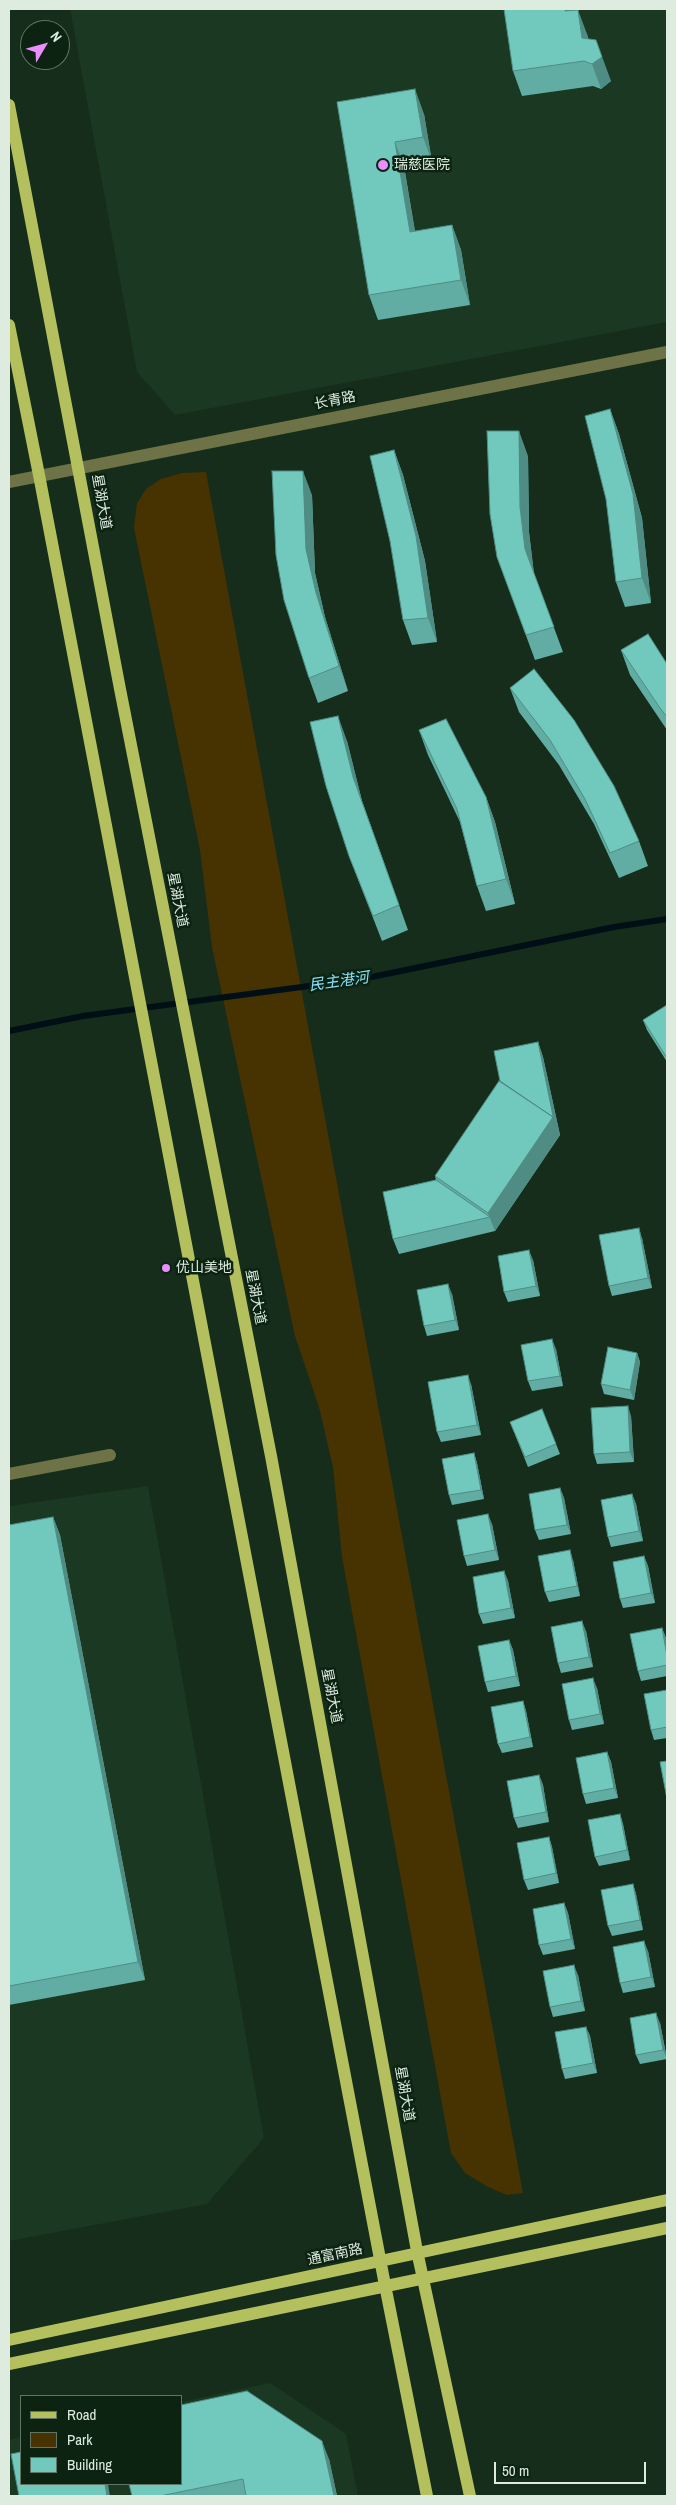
<!DOCTYPE html>
<meta charset="utf-8">
<style>
body{margin:0}
#map{position:relative;width:676px;height:2505px;overflow:hidden;background:#162d1b;font-family:"Archivo Narrow",sans-serif}
canvas{display:block}
.frame{position:absolute;inset:0;border:10px solid #deece0;pointer-events:none}
.legend{position:absolute;left:20px;top:2395px;width:162px;height:90px;box-sizing:border-box;background:#0c2312;border:1px solid #607364;margin:0;padding:6px 9px;list-style:none;font-size:15px;color:#deece0}
.legend li{display:flex;align-items:center;gap:10px;height:25px}
.legend b{width:25px;border:1px solid #607364}
.north{position:absolute;left:20px;top:20px;width:50px;height:50px;box-sizing:border-box;background:#0c2312;border:1px solid #607364;border-radius:50%;rotate:53deg;font-size:14px;font-weight:700;line-height:20px;text-align:center;color:#deece0}
.north::after{content:'';display:block;margin:auto;width:18px;height:22px;background:#ea8dfd;clip-path:polygon(50% 0,100% 100%,50% 72%,0 100%)}
.scale{position:absolute;left:494px;top:2462px;width:152px;height:22px;box-sizing:border-box;border:2px solid #deece0;border-top:0;padding-left:6px;font-size:15px;line-height:18px;white-space:nowrap;color:#deece0;-webkit-text-stroke:4px #0c2312;paint-order:stroke}
</style>
<div id="map">
<canvas width="676" height="2505"></canvas>
<div class="frame"></div>
<ul class="legend">
<li><b style="height:6px;background:#b3c05d"></b>Road</li>
<li><b style="height:14px;background:#473202"></b>Park</li>
<li><b style="height:14px;background:#71c9bd"></b>Building</li>
</ul>
<div class="north">N</div>
<div class="scale">50 m</div>
</div>
<script>
const ctx = document.querySelector('canvas').getContext('2d');
ctx.lineJoin = 'round';
function paint(path, color) {
  ctx.fillStyle = color;
  ctx.fill(path, 'evenodd');
}
function shape(rows) {
  const path = new Path2D();
  for (const r of rows) {
    path.moveTo(r[0], r[1]);
    for (let i = 2; i < r.length; i += 2) path.lineTo(r[i], r[i + 1]);
  }
  return path;
}
function trace(path, color, width, dash) {
  ctx.strokeStyle = color;
  ctx.lineWidth = width;
  ctx.lineCap = dash ? 'butt' : 'round';
  ctx.setLineDash(dash || []);
  ctx.stroke(path);
}
function write(font, color, halo, rows, align = 'center') {
  ctx.font = font + ' "Archivo Narrow","Noto Sans SC",sans-serif';
  ctx.lineWidth = 5;
  ctx.setLineDash([]);
  ctx.textBaseline = 'middle';
  ctx.strokeStyle = halo;
  ctx.fillStyle = color;
  for (const [text, x, y, turn = 0] of rows) {
    ctx.save();
    ctx.translate(x, y);
    ctx.rotate((+turn || 0) * Math.PI / 180);
    ctx.textAlign = isNaN(turn) ? turn : align;
    if (halo) ctx.strokeText(text, 0, 0);
    ctx.fillText(text, 0, 0);
    ctx.restore();
  }
}
paint(shape([
 [70,9,667,9,667,322,175,415,137,372],
 [148,1486,264,2138,207,2204,9,2241,9,1506],
 [270,2383,346,2434,358,2496,9,2496,9,2440,21,2437,21,2484,181,2484,181,2402]
]), '#1a3822');
paint(shape([
 [206,472,523,2193,507,2195,488,2187,465,2173,451,2153,342,1557,333,1467,319,1407,295,1336,212,947,200,850,134,528,137,503,146,489,161,479,182,473]
]), '#473202');
trace(shape([
 [9,1031,83,1016,362,979,614,927,667,919]
]), '#000f15', 6);
trace(shape([
 [9,482,667,352],
 [9,1474,110,1455]
]), '#6d7346', 12);
trace(shape([
 [9,105,120,689,271,1456,417,2251,470,2496],
 [9,325,39,475,385,2285,427,2496],
 [9,2340,667,2200],
 [9,2364,667,2228]
]), '#b3c05d', 12);
paint(shape([
 [570,9,570,11,587,34,588,38,611,81,601,89,593,86,522,96,513,71],
 [337,102,424,114,432,162,404,166,415,231,452,225,461,250,470,305,378,320,369,295],
 [610,409,619,434,642,518,651,603,625,607,616,582],
 [394,450,403,475,425,561,437,642,412,645,403,620],
 [528,456,529,532,534,574,563,652,535,660,497,557],
 [312,495,315,573,325,617,348,691,318,703,309,678],
 [621,650,667,664,667,730,630,675],
 [510,688,639,841,648,866,619,878,594,824,559,765,519,712],
 [419,730,486,797,495,822,515,904,486,911,477,886,460,822,428,755],
 [347,741,362,801,408,930,382,941,349,856],
 [667,1005,667,1062,647,1030,643,1020],
 [538,1042,543,1057,560,1135,495,1231,399,1254,393,1239,436,1180,435,1176],
 [642,1238,652,1288,612,1296,609,1286],
 [533,1260,540,1296,508,1302,504,1292],
 [452,1294,459,1330,427,1336,424,1326],
 [556,1349,563,1386,532,1391,528,1381],
 [637,1353,640,1362,634,1400,604,1394,601,1384],
 [471,1384,481,1435,441,1442,437,1432],
 [631,1416,634,1462,597,1464,594,1454],
 [510,1422,556,1444,560,1454,528,1467],
 [474,1453,477,1463,484,1499,452,1505,449,1495],
 [560,1488,564,1498,571,1534,539,1540,535,1530],
 [632,1494,636,1504,643,1541,611,1547,608,1537],
 [53,1517,60,1535,145,1980,9,2005,9,1525],
 [492,1524,499,1560,467,1566,464,1556],
 [644,1556,648,1566,655,1603,623,1608,620,1599],
 [573,1560,580,1596,549,1602,545,1592],
 [504,1571,508,1581,515,1618,483,1624,479,1614],
 [662,1628,666,1638,667,1646,667,1676,641,1681,638,1671],
 [586,1631,593,1667,561,1673,558,1663],
 [509,1640,513,1650,520,1686,488,1692,485,1682],
 [597,1688,604,1724,572,1730,569,1720],
 [667,1690,667,1738,654,1740,651,1730],
 [523,1701,526,1711,533,1747,502,1753,498,1744],
 [607,1752,611,1762,618,1798,586,1804,583,1794],
 [539,1775,543,1785,549,1822,518,1828,514,1818],
 [620,1814,623,1824,630,1860,599,1866,595,1857],
 [549,1837,552,1847,559,1883,528,1890,524,1880],
 [633,1884,636,1894,643,1930,612,1936,608,1926],
 [564,1903,568,1913,575,1949,543,1955,539,1945],
 [648,1951,655,1987,623,1993,620,1983],
 [578,1975,585,2011,553,2017,550,2007],
 [660,2023,667,2059,640,2064,636,2055],
 [586,2027,590,2036,597,2073,565,2079,562,2069],
 [329,2459,337,2496,132,2496]
]), '#61ada3');
paint(shape([
 [565,9,570,9,574,36,565,11],
 [578,10,587,34,591,62,582,38],
 [596,40,611,81,601,89,592,64],
 [415,89,424,114,432,162,423,137],
 [395,142,404,166,419,257,410,232],
 [452,225,461,250,470,305,461,280],
 [610,409,619,434,642,518,651,603,642,578],
 [519,431,528,456,529,532,534,574,563,652,525,549,520,507],
 [394,450,403,475,425,561,437,642,428,618],
 [303,471,312,495,315,573,325,617,348,691,339,666,316,593,306,549],
 [338,716,347,741,362,801,408,930,353,777],
 [486,797,495,822,515,904,506,879],
 [538,1042,543,1057,560,1135,495,1231,488,1213],
 [639,1228,642,1238,652,1288,648,1278],
 [529,1250,533,1260,540,1296,536,1286],
 [448,1284,452,1294,459,1330,455,1320],
 [552,1339,556,1349,563,1386,560,1376],
 [637,1353,640,1362,634,1400,630,1390],
 [468,1375,471,1384,481,1435,477,1425],
 [628,1406,631,1416,634,1462,630,1452],
 [474,1453,477,1463,484,1499,481,1490],
 [560,1488,564,1498,571,1534,567,1525],
 [632,1494,636,1504,643,1541,639,1531],
 [488,1514,492,1524,499,1560,495,1550],
 [53,1517,60,1535,145,1980,138,1962],
 [570,1550,573,1560,580,1596,577,1586],
 [644,1556,648,1566,655,1603,651,1593],
 [504,1571,508,1581,515,1618,511,1608],
 [582,1621,586,1631,593,1667,589,1657],
 [662,1628,666,1638,667,1646,667,1656],
 [509,1640,513,1650,520,1686,516,1676],
 [593,1678,597,1688,604,1724,600,1714],
 [523,1701,526,1711,533,1747,530,1737],
 [607,1752,611,1762,618,1798,614,1788],
 [539,1775,543,1785,549,1822,546,1812],
 [620,1814,623,1824,630,1860,627,1850],
 [549,1837,552,1847,559,1883,556,1873],
 [633,1884,636,1894,643,1930,640,1920],
 [564,1903,568,1913,575,1949,571,1939],
 [644,1941,648,1951,655,1987,651,1977],
 [574,1965,578,1975,585,2011,581,2001],
 [656,2013,660,2023,667,2059,663,2050],
 [586,2027,590,2036,597,2073,593,2063],
 [322,2441,329,2459,337,2496,334,2496],
 [105,2484,108,2484,110,2496,107,2496]
]), '#4f8d84');
const building = shape([
 [504,9,565,9,565,11,578,10,582,38,596,40,602,57,592,64,584,61,513,71,504,9],
 [415,89,423,137,395,142,410,232,452,225,461,280,369,295,337,102,415,89],
 [610,409,633,494,642,578,616,582,606,499,585,416,610,409],
 [487,431,519,431,520,507,525,549,554,627,526,635,497,557,490,514,487,431],
 [394,450,416,536,428,618,403,620,390,541,370,456,394,450],
 [272,471,303,471,306,549,316,593,339,666,309,678,284,600,276,555,272,471],
 [648,634,667,664,667,717,660,708,621,650,648,634],
 [534,669,574,720,614,786,639,841,610,853,585,799,550,740,510,688,534,669],
 [338,716,353,777,399,905,373,916,349,856,326,786,310,722,338,716],
 [446,719,486,797,506,879,477,886,457,809,419,730,446,719],
 [667,1005,667,1058,643,1020,667,1005],
 [538,1042,554,1121,553,1117,500,1081,494,1051,538,1042],
 [499,1081,553,1117,488,1213,435,1176,499,1081],
 [436,1180,490,1217,393,1239,383,1192,436,1180],
 [639,1228,648,1278,609,1286,599,1235,639,1228],
 [529,1250,536,1286,504,1292,498,1256,529,1250],
 [448,1284,455,1320,424,1326,417,1290,448,1284],
 [552,1339,560,1376,528,1381,521,1345,552,1339],
 [608,1347,637,1353,630,1390,601,1384,608,1347],
 [468,1375,477,1425,437,1432,428,1382,468,1375],
 [628,1406,630,1452,594,1454,591,1408,628,1406],
 [542,1409,556,1444,525,1457,510,1422,542,1409],
 [474,1453,481,1490,449,1495,442,1459,474,1453],
 [560,1488,567,1525,535,1530,529,1494,560,1488],
 [632,1494,639,1531,608,1537,601,1500,632,1494],
 [488,1514,495,1550,464,1556,457,1520,488,1514],
 [53,1517,138,1962,9,1986,9,1525,53,1517],
 [570,1550,577,1586,545,1592,538,1556,570,1550],
 [644,1556,651,1593,620,1599,613,1562,644,1556],
 [504,1571,511,1608,479,1614,473,1577,504,1571],
 [582,1621,589,1657,558,1663,551,1627,582,1621],
 [662,1628,667,1656,667,1665,638,1671,630,1634,662,1628],
 [509,1640,516,1676,485,1682,478,1646,509,1640],
 [593,1678,600,1714,569,1720,562,1684,593,1678],
 [667,1690,667,1727,651,1730,644,1694,667,1690],
 [523,1701,530,1737,498,1744,491,1707,523,1701],
 [607,1752,614,1788,583,1794,576,1758,607,1752],
 [667,1761,667,1799,660,1762,667,1761],
 [539,1775,546,1812,514,1818,507,1781,539,1775],
 [620,1814,627,1850,595,1857,588,1820,620,1814],
 [549,1837,556,1873,524,1880,517,1843,549,1837],
 [633,1884,640,1920,608,1926,601,1890,633,1884],
 [564,1903,571,1939,539,1945,533,1909,564,1903],
 [644,1941,651,1977,620,1983,613,1947,644,1941],
 [574,1965,581,2001,550,2007,543,1971,574,1965],
 [656,2013,663,2050,636,2055,630,2018,656,2013],
 [586,2027,593,2063,562,2069,555,2032,586,2027],
 [247,2391,322,2441,334,2496,246,2496,243,2479,160,2496,132,2496,129,2484,181,2484,181,2405,247,2391],
 [21,2452,21,2484,105,2484,107,2496,19,2496,11,2454,21,2452]
]);
paint(building, '#71c9bd');
trace(building, '#4f8d84', 1);
for (const [x, y, r, color] of [
 [383,165,6,"#ea8dfd"],
 [166,1268,5,"#ea8dfd"]
]) {
  const dot = new Path2D();
  dot.arc(x, y, r, 0, 2 * Math.PI);
  ctx.fillStyle = color;
  ctx.fill(dot);
  trace(dot, '#0c2312', 2);
}
write('14px', '#deece0', '#0c2312', [
 ["瑞慈医院",394,165],
 ["优山美地",176,1268]
], 'left');
write('14px', '#deece0', '#0c2312', [
 ["长青路",335,401,-11],
 ["星湖大道",101,502,80],
 ["星湖大道",177,900,79],
 ["星湖大道",255,1297,79],
 ["星湖大道",331,1696,79],
 ["星湖大道",404,2094,80],
 ["通富南路",335,2255,-12]
]);
write('italic 15px', '#85e0fa', '#0c2312', [
 ["民主港河",339,982,-8]
]);
</script>
